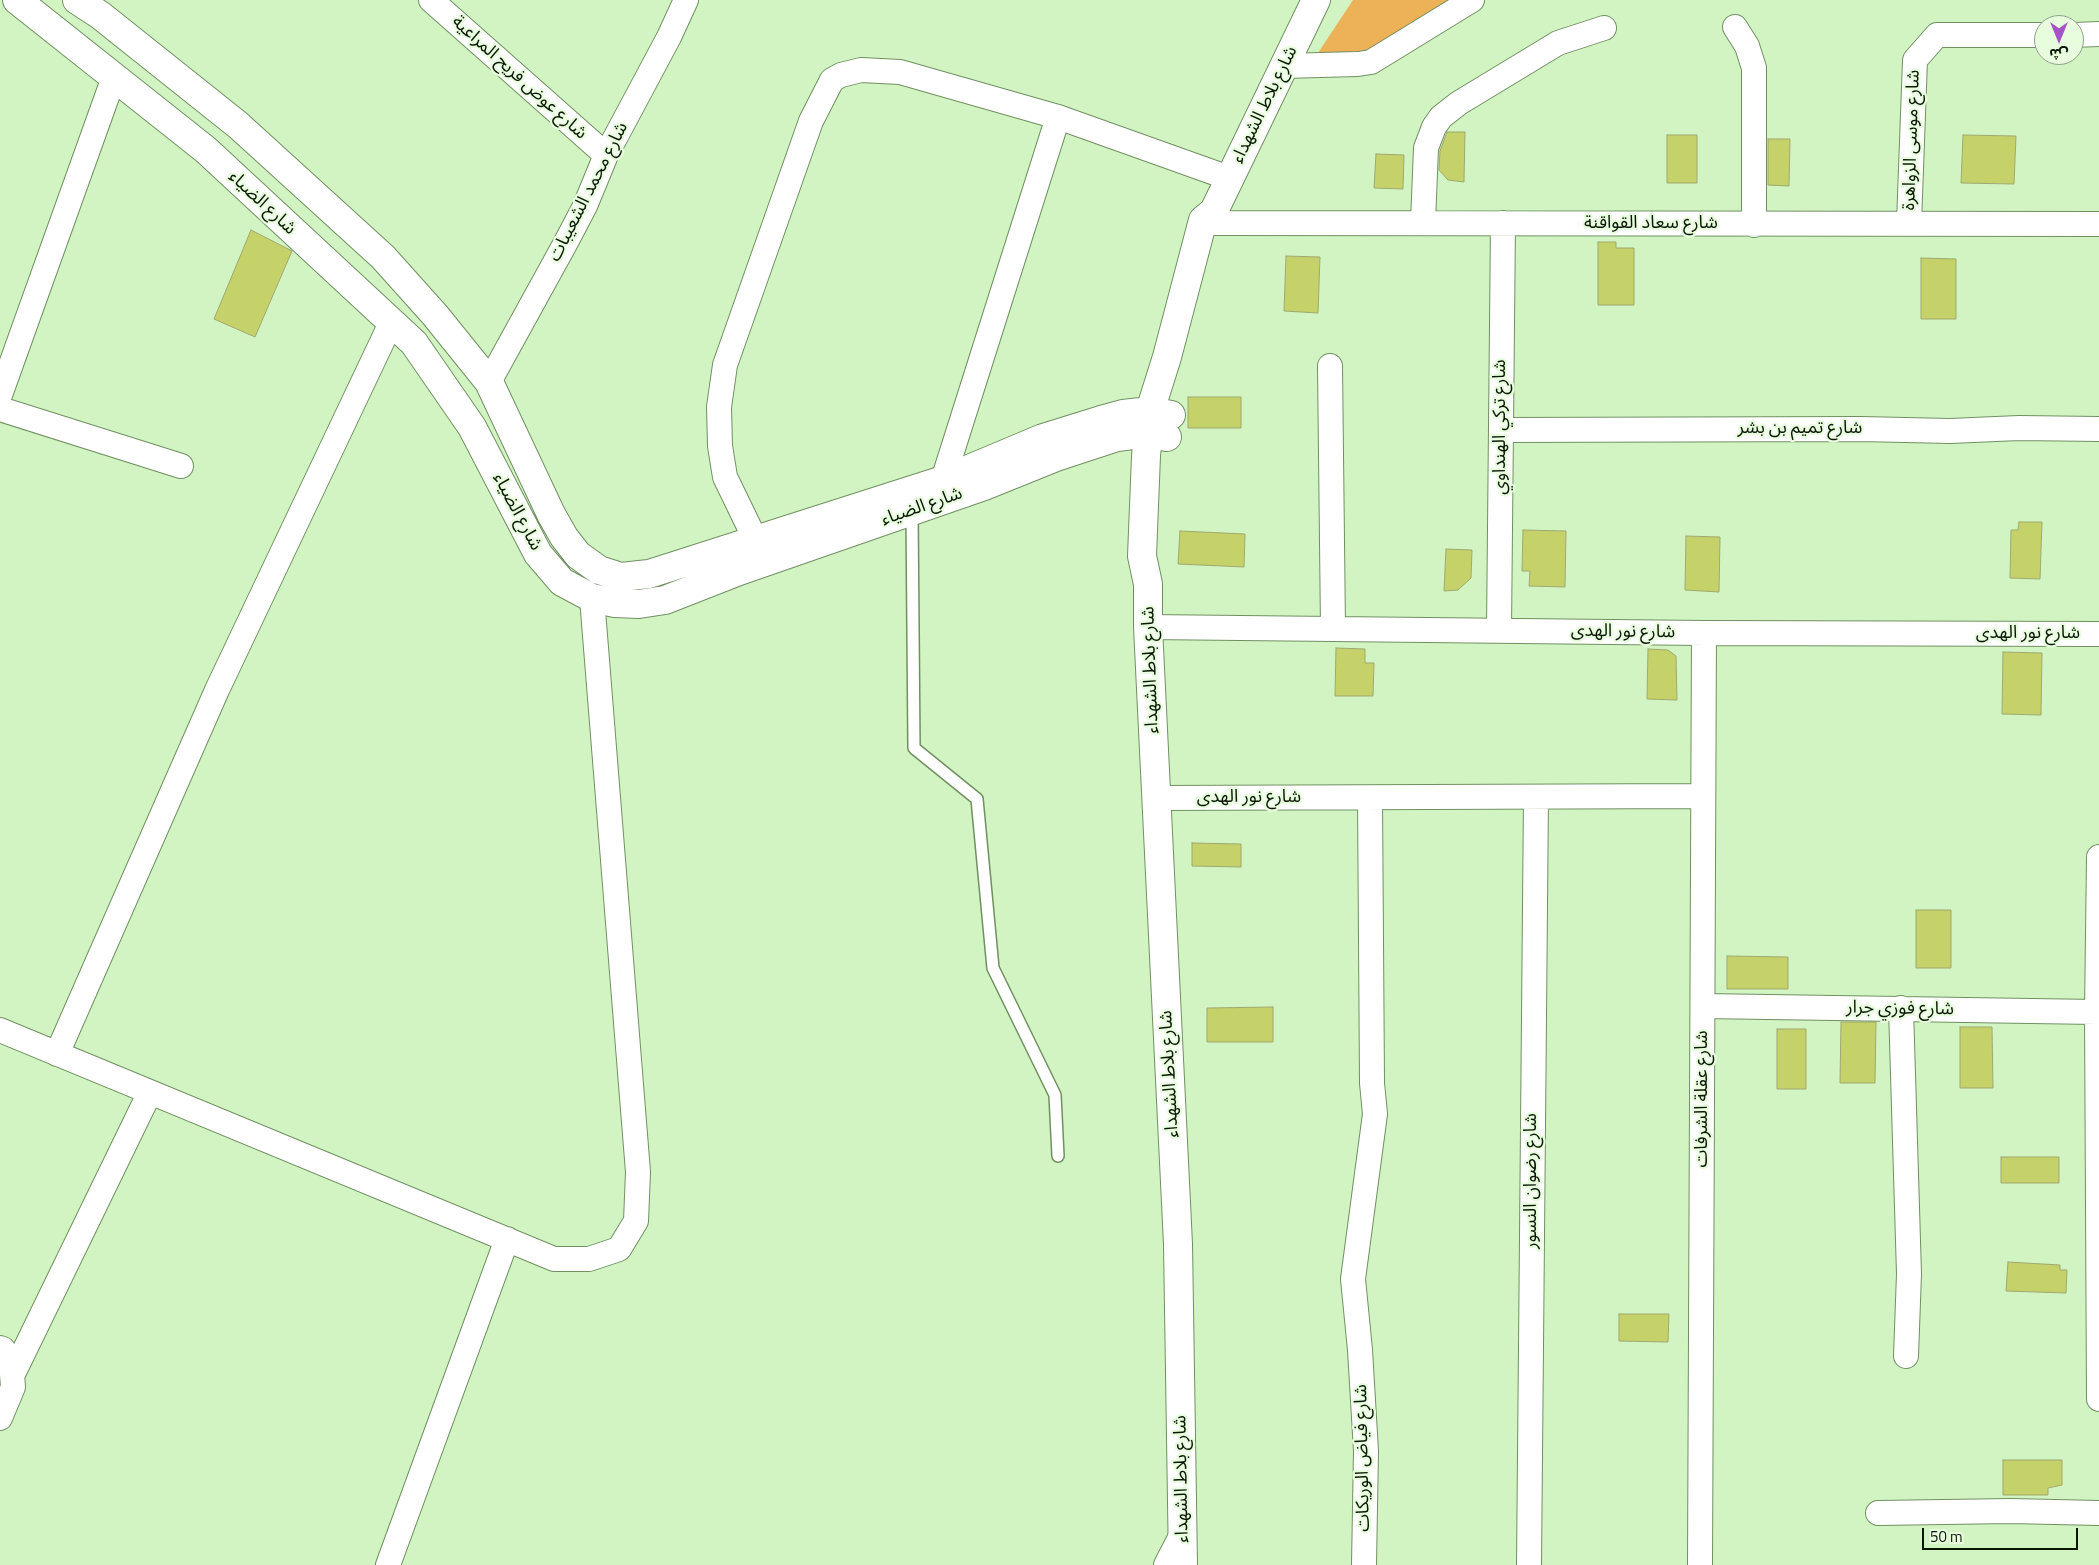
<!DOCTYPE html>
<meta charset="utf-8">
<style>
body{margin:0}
#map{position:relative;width:2099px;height:1565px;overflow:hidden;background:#d2f4c2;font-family:"Titillium Web","Noto Sans Arabic",sans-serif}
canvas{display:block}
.north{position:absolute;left:2034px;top:15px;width:50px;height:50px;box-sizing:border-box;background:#e8fdde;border:1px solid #90a188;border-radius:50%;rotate:180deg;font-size:14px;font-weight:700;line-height:20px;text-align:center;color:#0b1706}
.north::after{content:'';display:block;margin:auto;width:18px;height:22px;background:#a454c4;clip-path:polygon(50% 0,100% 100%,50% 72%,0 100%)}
.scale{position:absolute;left:1922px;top:1528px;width:156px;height:22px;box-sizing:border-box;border:2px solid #0b1706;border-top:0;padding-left:6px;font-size:15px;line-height:18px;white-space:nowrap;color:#0b1706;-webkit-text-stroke:4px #e8fdde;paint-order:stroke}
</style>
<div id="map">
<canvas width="2099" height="1565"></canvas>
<div class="north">ش</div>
<div class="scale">50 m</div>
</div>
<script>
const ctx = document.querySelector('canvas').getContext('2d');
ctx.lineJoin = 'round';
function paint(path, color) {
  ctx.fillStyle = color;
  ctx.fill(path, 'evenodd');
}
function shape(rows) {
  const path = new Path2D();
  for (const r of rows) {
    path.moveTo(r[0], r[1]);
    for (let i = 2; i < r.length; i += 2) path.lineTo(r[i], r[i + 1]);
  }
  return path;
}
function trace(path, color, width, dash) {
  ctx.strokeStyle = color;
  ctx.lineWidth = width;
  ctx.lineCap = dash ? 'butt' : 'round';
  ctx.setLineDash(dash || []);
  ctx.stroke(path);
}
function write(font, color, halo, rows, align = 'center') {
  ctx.font = font + ' "Titillium Web","Noto Sans Arabic",sans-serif';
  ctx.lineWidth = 4.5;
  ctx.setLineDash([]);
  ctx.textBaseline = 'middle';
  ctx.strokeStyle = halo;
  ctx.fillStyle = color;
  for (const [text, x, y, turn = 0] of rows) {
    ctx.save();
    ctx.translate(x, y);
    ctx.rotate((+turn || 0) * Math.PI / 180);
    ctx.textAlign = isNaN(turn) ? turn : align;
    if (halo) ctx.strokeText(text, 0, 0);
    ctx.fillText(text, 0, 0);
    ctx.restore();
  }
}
paint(shape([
 [1353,0,1461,0,1368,61,1314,59]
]), '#edb257');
const building = shape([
 [1447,132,1465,132,1464,182,1448,180,1439,170,1440,151,1447,132],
 [1667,135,1697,135,1697,183,1667,183,1667,135],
 [1963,135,2016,136,2014,184,1961,183,1963,135],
 [1768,139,1790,139,1789,186,1768,185,1768,139],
 [1376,154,1404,155,1403,189,1374,188,1376,154],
 [251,230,292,251,255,337,214,319,251,230],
 [1598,242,1616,242,1616,248,1634,248,1634,305,1598,305,1598,242],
 [1286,256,1320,257,1318,313,1284,311,1286,256],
 [1921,258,1956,259,1956,319,1921,319,1921,258],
 [1188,397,1241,397,1241,428,1188,428,1188,397],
 [2019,522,2042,522,2040,579,2010,578,2011,530,2018,530,2019,522],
 [1523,530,1566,531,1565,587,1529,586,1530,571,1522,571,1523,530],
 [1180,531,1245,534,1244,567,1178,564,1180,531],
 [1686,536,1720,537,1719,592,1685,590,1686,536],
 [1446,549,1472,550,1471,578,1458,590,1444,591,1446,549],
 [1336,648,1365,649,1365,663,1374,663,1373,696,1335,696,1336,648],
 [1648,649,1668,650,1676,656,1677,700,1647,699,1648,649],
 [2003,652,2042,653,2041,715,2002,714,2003,652],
 [1192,843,1241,844,1241,867,1192,866,1192,843],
 [1916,910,1951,910,1951,968,1916,968,1916,910],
 [1727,956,1788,957,1788,989,1727,989,1727,956],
 [1273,1007,1273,1042,1207,1042,1207,1008,1273,1007],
 [1841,1022,1876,1022,1875,1083,1840,1083,1841,1022],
 [1960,1027,1992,1027,1993,1088,1960,1088,1960,1027],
 [1777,1029,1806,1029,1806,1089,1777,1089,1777,1029],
 [2001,1157,2059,1157,2059,1183,2001,1183,2001,1157],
 [2008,1262,2060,1265,2060,1270,2067,1270,2066,1293,2006,1291,2008,1262],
 [1619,1314,1669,1314,1668,1342,1619,1341,1619,1314],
 [2003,1460,2062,1460,2062,1485,2048,1488,2048,1495,2003,1495,2003,1460]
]);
paint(building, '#c4d269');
trace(building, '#9fa871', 1);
const lane = shape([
 [912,511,914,748,977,799,993,968,1055,1095,1058,1156]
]);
const street = shape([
 [431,0,606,155],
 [1735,27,1747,46,1754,68,1754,225],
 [2074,35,2099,34],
 [1283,66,1358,64,1371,62,1472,0],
 [1203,220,1215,223,2099,224],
 [1423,222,1426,148,1434,127,1441,117,1459,103,1558,43,1604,28],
 [1909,223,1915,60,1937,35,2044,35],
 [1330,366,1333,629],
 [489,382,565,244,585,206,606,155,669,37,686,0],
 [0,395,114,77],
 [0,409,181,466],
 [1501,430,1861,429,1950,431,2019,428,2099,429],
 [943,480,1058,117],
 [756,541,725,477,720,446,719,407,725,365,811,121,832,80,841,75,861,70,900,72,1058,117,1229,178],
 [1148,627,1704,633,2099,634],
 [1499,630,1503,223],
 [1156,798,1702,796],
 [2099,857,2097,1012,2099,1399],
 [1703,1006,2097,1012],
 [1901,1008,1909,1274,1906,1356],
 [0,1030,554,1259,589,1259,619,1249,636,1221,638,1172,592,598],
 [57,1054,217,690,391,323],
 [0,1348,3,1349,11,1361,13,1387,0,1418],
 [13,1374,150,1092],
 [1878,1513,2011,1511,2099,1513],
 [388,1565,507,1239],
 [1166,1565,1183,1532],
 [1364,1565,1366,1451,1360,1350,1353,1279,1375,1114,1372,1083,1370,798],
 [1529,1565,1536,797],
 [1700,1565,1704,633]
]);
const secondary = shape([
 [17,0,206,150,414,343,472,427,538,554,562,582,592,598,615,603,639,604,665,600,739,571,984,486,1056,457,1117,437,1148,433,1167,437],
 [77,0,100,15,238,125,383,257,435,315,489,382,551,514,564,537,578,555,599,570,621,577,649,574,943,480,1043,438,1101,420,1123,414,1150,411,1171,415],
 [1183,1565,1178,1244,1148,627,1148,584,1142,556,1146,456,1150,411,1167,357,1203,220,1214,211,1316,0]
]);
trace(lane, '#719062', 14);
trace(street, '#719062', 26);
trace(secondary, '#719062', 30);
trace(lane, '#fff', 11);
trace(street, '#fff', 24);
trace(secondary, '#fff', 28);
write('18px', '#0b1706', '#e8fdde', [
 ["شارع عوض فريح المراعية",519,78,42],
 ["شارع بلاط الشهداء",1265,105,-64],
 ["شارع موسى الزواهرة",1912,140,-88],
 ["شارع محمد الشعيبات",589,192,-63],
 ["شارع الضياء",262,203,43],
 ["شارع سعاد القواقنة",1651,224],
 ["شارع تركي الهنداوي",1501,427,-90],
 ["شارع تميم بن بشر",1800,429],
 ["شارع الضياء",922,507,-19],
 ["شارع الضياء",517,512,62],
 ["شارع نور الهدى",1623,632,1],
 ["شارع نور الهدى",2028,634],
 ["شارع بلاط الشهداء",1151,670,-92],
 ["شارع نور الهدى",1249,798],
 ["شارع فوزي جرار",1900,1009,1],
 ["شارع بلاط الشهداء",1170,1074,-93],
 ["شارع عقلة الشرفات",1703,1099,-90],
 ["شارع رضوان النسور",1532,1181,-90],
 ["شارع فياض الوريكات",1363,1458,-91],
 ["شارع بلاط الشهداء",1182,1479,-91]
]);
</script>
